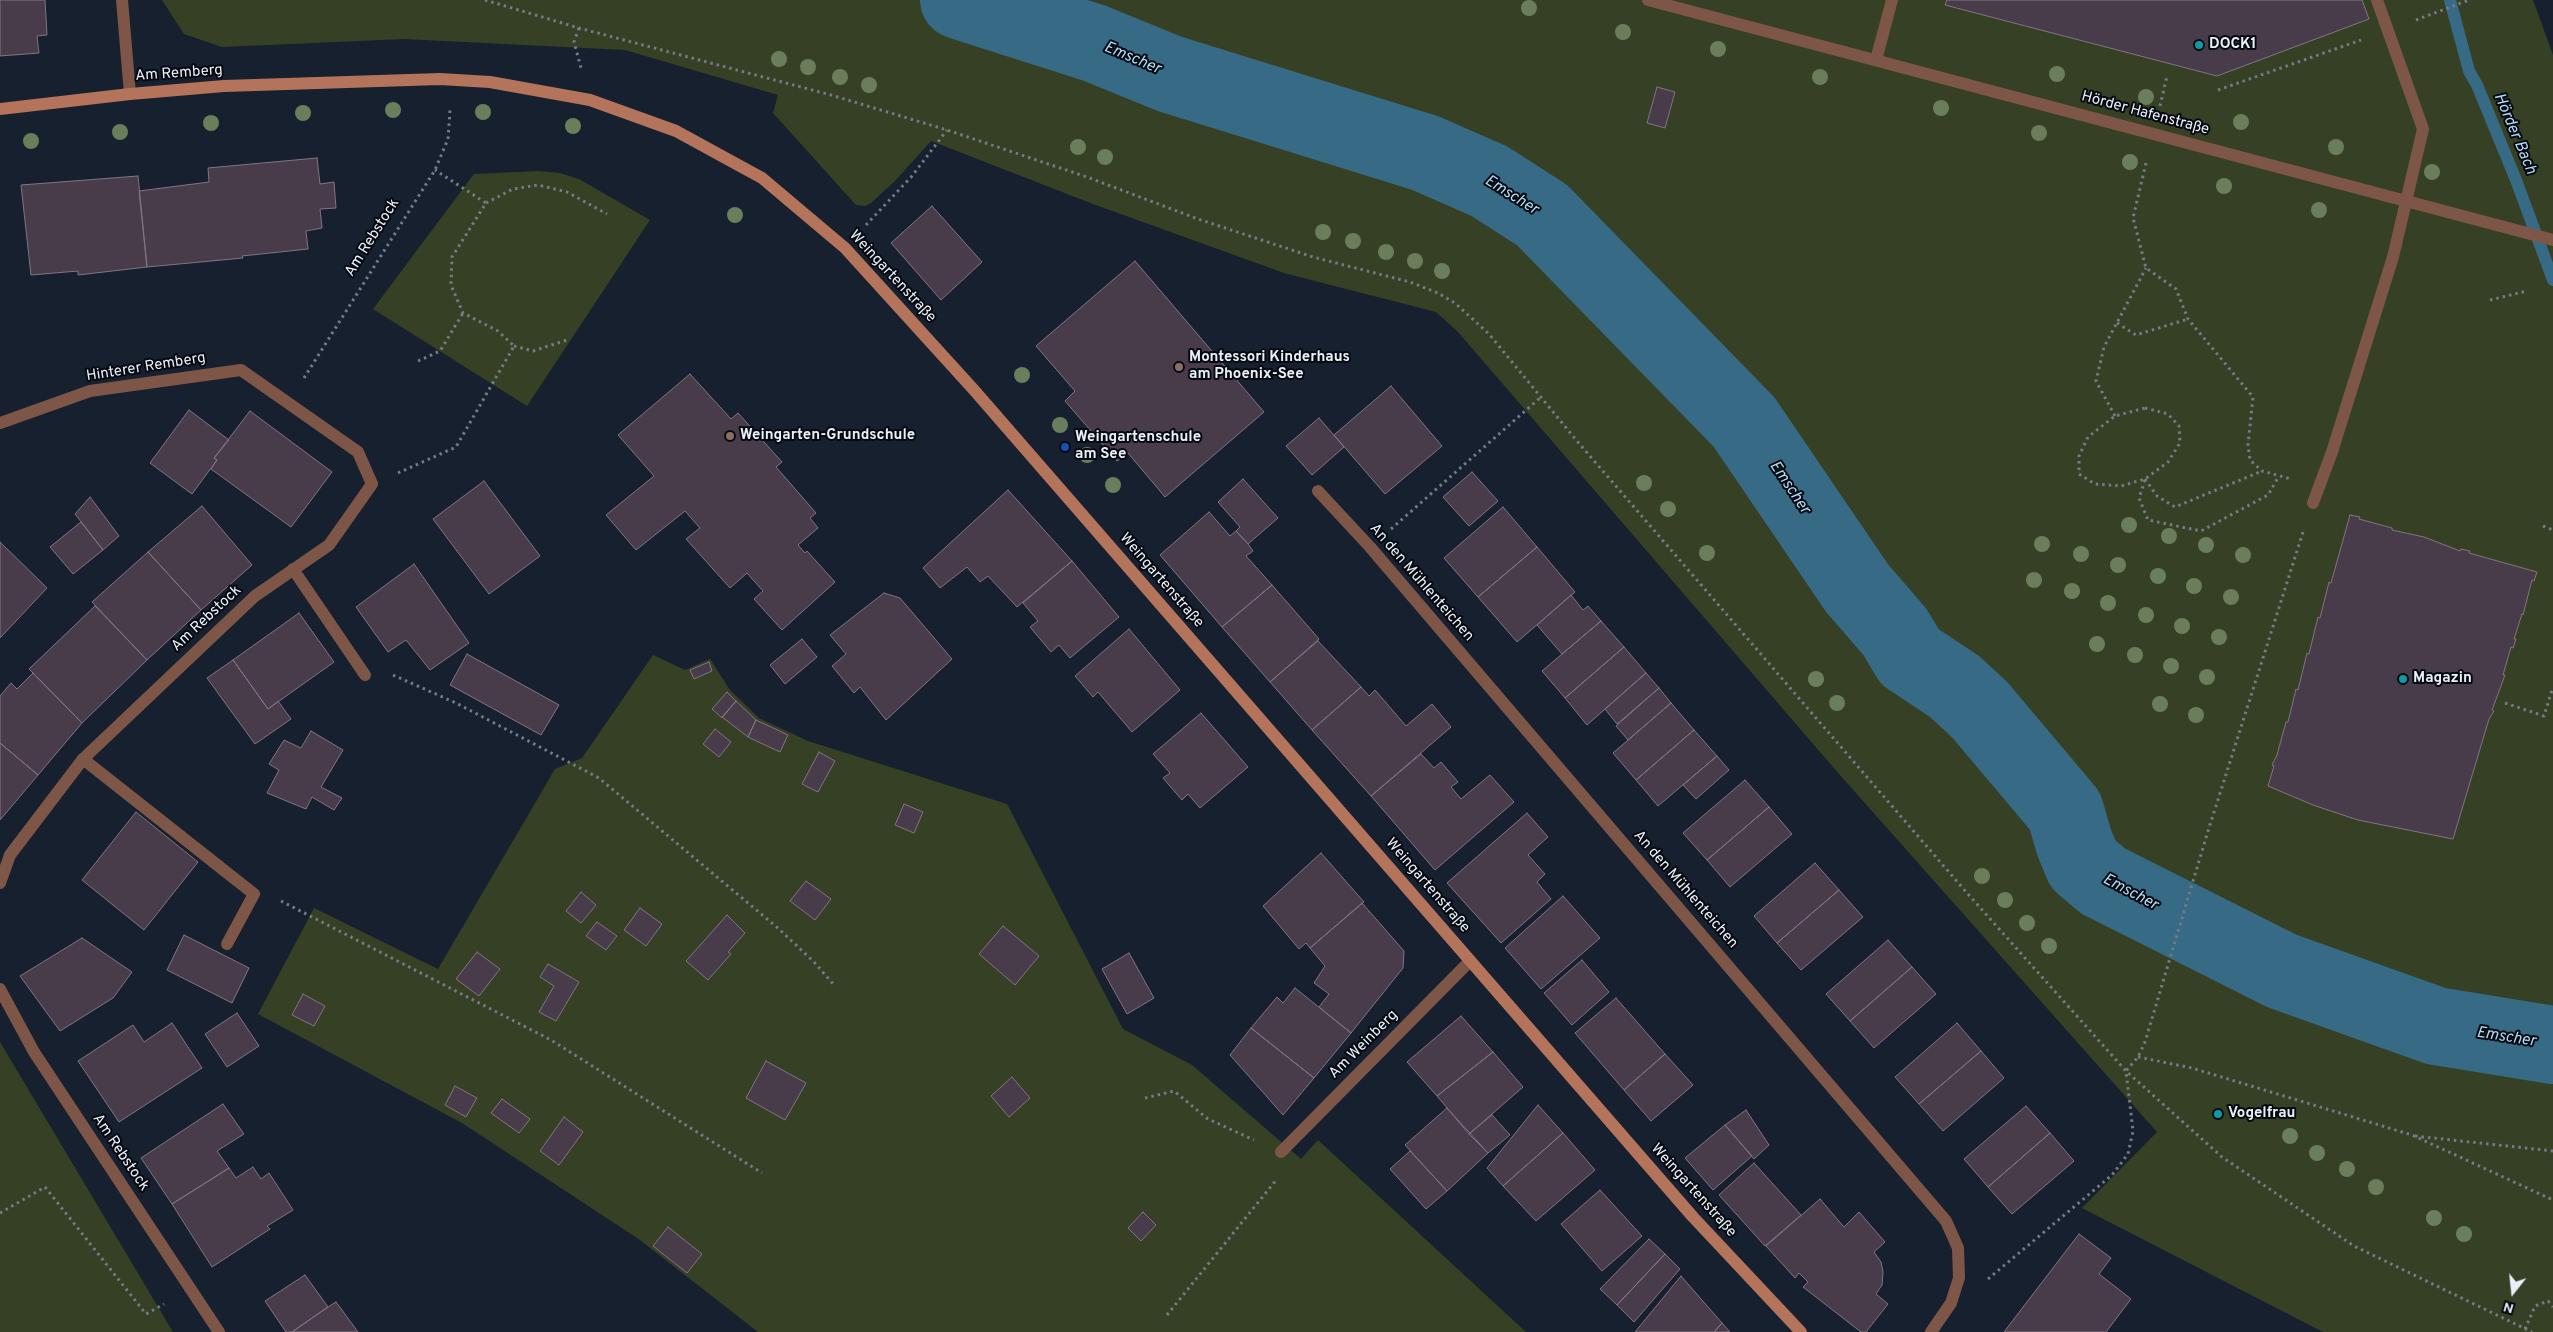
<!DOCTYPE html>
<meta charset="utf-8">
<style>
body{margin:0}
#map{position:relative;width:2553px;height:1332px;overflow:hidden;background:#17202e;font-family:Overpass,sans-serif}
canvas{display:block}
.north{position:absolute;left:2488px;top:1267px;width:50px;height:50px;-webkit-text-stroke:4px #060a10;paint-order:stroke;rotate:196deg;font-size:14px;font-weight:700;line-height:20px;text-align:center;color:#e9f0f9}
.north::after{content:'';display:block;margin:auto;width:18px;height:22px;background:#e9f0f9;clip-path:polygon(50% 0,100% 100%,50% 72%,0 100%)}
</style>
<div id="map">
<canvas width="2553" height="1332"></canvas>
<div class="north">N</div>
</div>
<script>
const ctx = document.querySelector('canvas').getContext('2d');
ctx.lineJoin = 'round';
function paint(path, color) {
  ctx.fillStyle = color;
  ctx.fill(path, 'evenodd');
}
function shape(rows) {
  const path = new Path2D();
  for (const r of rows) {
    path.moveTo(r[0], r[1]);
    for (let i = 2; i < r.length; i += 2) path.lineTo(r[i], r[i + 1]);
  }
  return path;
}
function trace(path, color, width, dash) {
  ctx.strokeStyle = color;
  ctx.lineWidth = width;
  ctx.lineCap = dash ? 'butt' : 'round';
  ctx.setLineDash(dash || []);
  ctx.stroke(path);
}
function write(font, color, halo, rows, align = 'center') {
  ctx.font = font + ' Overpass,sans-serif';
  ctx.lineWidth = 4;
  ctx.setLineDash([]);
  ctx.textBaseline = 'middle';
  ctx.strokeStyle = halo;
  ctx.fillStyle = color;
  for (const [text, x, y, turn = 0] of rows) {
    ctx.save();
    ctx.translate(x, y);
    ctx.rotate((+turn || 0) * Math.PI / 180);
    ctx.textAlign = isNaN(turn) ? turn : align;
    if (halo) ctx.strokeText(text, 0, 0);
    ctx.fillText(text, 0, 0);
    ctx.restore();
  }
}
paint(shape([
 [162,0,2533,0,2553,55,2553,1332,2323,1332,2082,1208,2157,1132,1839,774,1458,332,1436,312,1284,273,1093,204,931,141,895,181,871,203,865,206,856,205,773,113,778,95,625,50,404,39,222,47,184,34],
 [539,171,560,173,579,179,650,220,527,406,373,309,474,174],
 [653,655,685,670,710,659,730,690,759,718,808,741,1007,804,1123,1029,1192,1065,1301,1159,1318,1140,1526,1332,758,1332,640,1240,462,1123,258,1014,314,908,438,969,555,769,582,758],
 [0,1042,173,1332,0,1332]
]), '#364024');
trace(shape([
 [2450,0,2469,71,2477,85,2516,180,2553,280]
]), '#376a85', 12);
trace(shape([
 [959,0,1094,43,1170,74,1425,153,1489,181,1542,215,1744,422,1857,588,1895,632,1910,657,1954,686,1980,710,2065,811,2074,842,2083,864,2103,881,2282,971,2436,1026,2553,1045]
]), '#376a85', 78);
const building = shape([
 [0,0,45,0,47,35,37,36,39,53,0,56,0,0],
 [1947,0,2362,0,2369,19,2217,76,1945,5,1947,0],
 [1657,87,1675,92,1665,128,1647,123,1657,87],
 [317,158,320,184,334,182,336,208,320,209,322,228,306,231,308,249,242,256,243,258,147,267,139,191,209,182,208,168,317,158],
 [138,176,147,267,78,275,78,271,31,275,21,185,138,176],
 [932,206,982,262,941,300,891,243,932,206],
 [1135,261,1264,412,1165,497,1128,453,1117,461,1065,401,1075,391,1036,346,1135,261],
 [690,374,731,419,738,413,782,462,776,467,816,513,810,518,818,528,798,545,805,553,807,551,835,582,782,630,754,599,763,591,747,573,730,588,686,539,700,528,685,511,636,550,606,515,654,476,618,435,690,374],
 [1391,386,1442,446,1385,494,1334,435,1391,386],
 [189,410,229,440,214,458,217,460,192,494,150,463,189,410],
 [250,411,332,472,291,527,211,469,217,460,214,458,250,411],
 [1319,418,1344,447,1312,475,1286,446,1319,418],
 [1472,472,1498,501,1469,526,1443,497,1472,472],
 [1243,479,1278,518,1248,544,1236,531,1240,527,1218,502,1243,479],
 [484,481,540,556,489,594,433,519,484,481],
 [1008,490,1072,561,1017,607,988,576,980,582,967,567,940,588,923,568,1008,490],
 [90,497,119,536,103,550,75,514,90,497],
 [202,506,252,565,201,610,148,552,202,506],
 [1503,507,1537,547,1478,597,1444,558,1503,507],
 [1209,512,1230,536,1236,531,1248,544,1253,551,1246,556,1272,585,1222,627,1160,555,1209,512],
 [2350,515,2360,517,2359,519,2392,528,2392,530,2424,537,2460,551,2461,549,2470,551,2469,553,2537,572,2534,581,2532,580,2523,615,2522,614,2514,639,2516,639,2513,648,2511,647,2503,675,2505,675,2492,710,2494,711,2489,719,2453,839,2358,820,2313,805,2268,786,2274,766,2272,765,2277,755,2286,722,2288,722,2296,689,2298,690,2307,653,2309,654,2318,617,2320,618,2329,582,2331,583,2350,515],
 [81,522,103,550,73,574,50,547,81,522],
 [0,542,47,588,0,638,0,542],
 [1537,547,1575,592,1517,642,1478,597,1537,547],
 [148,552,201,610,147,660,92,602,148,552],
 [1072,561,1119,617,1070,658,1059,645,1051,652,1030,627,1038,621,1023,603,1072,561],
 [414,564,469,643,430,670,406,640,388,652,356,607,414,564],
 [1272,585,1319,639,1270,682,1222,627,1272,585],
 [884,593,900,598,952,659,886,720,860,687,854,693,832,666,846,654,830,635,884,593],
 [1571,595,1583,610,1588,606,1601,621,1562,654,1537,625,1571,595],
 [95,606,147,660,82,723,29,669,95,606],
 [299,613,334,662,268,709,233,660,299,613],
 [1601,621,1624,647,1565,698,1542,671,1601,621],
 [1129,629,1180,690,1132,732,1098,692,1093,697,1075,676,1129,629],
 [802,639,817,657,785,684,770,665,802,639],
 [1318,641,1361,687,1312,730,1270,682,1318,641],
 [1624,647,1646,673,1587,725,1565,698,1624,647],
 [467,654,559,705,541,735,450,685,467,654],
 [233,660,268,709,278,701,291,719,255,744,207,678,233,660],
 [709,662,712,671,694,679,690,670,709,662],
 [33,673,82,723,38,775,0,743,0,696,11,683,17,689,33,673],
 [1646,673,1659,688,1617,724,1605,709,1646,673],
 [1361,687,1369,696,1375,690,1406,726,1432,704,1451,727,1371,796,1312,730,1361,687],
 [1659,688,1671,703,1628,740,1616,726,1659,688],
 [727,692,736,701,722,718,712,709,727,692],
 [736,701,756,720,748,737,722,717,736,701],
 [1671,703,1694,730,1636,780,1613,753,1671,703],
 [1201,713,1248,767,1200,808,1188,794,1182,800,1163,778,1170,773,1153,754,1201,713],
 [756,720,788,735,780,752,748,737,756,720],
 [715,729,731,742,719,757,703,744,715,729],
 [1694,730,1717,756,1658,806,1636,780,1694,730],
 [311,731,343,750,321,787,342,798,334,810,312,797,306,809,267,793,279,770,269,764,284,740,301,748,311,731],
 [0,743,38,775,0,820,0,743],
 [819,752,835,761,818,792,802,784,819,752],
 [1421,754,1434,768,1441,762,1458,782,1451,787,1461,799,1490,775,1514,802,1435,870,1371,796,1421,754],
 [1717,756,1729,770,1696,799,1683,785,1717,756],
 [1745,780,1769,807,1707,860,1683,833,1745,780],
 [904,804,923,812,914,833,895,825,904,804],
 [1769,807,1792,834,1730,887,1707,860,1769,807],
 [136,812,198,862,144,930,82,880,136,812],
 [1527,813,1548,837,1528,855,1545,874,1537,882,1551,899,1501,943,1447,883,1527,813],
 [1321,853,1364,902,1310,948,1306,943,1299,949,1263,906,1321,853],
 [1815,863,1839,890,1777,943,1754,916,1815,863],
 [806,881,831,899,815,920,790,901,806,881],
 [1839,890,1863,917,1801,970,1777,943,1839,890],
 [581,892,596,905,581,923,566,911,581,892],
 [1563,896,1600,938,1541,989,1505,948,1563,896],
 [1362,903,1404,951,1403,968,1351,1033,1319,1007,1329,994,1314,983,1325,966,1310,948,1362,903],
 [640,908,662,924,646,946,624,930,640,908],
 [727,915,745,933,728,952,731,954,708,980,686,961,727,915],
 [597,922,617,936,606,950,586,936,597,922],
 [1003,926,1039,956,1015,985,979,954,1003,926],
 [184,935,249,968,232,1003,167,970,184,935],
 [82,938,132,972,113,998,60,1031,20,976,82,938],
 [1888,940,1912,967,1850,1021,1826,994,1888,940],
 [477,952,500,969,479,996,456,979,477,952],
 [1129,953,1154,998,1127,1014,1102,969,1129,953],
 [1582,960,1609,992,1572,1025,1544,993,1582,960],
 [548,964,579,982,556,1021,539,1012,554,986,540,977,548,964],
 [1912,967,1936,994,1874,1048,1850,1021,1912,967],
 [1295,988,1351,1033,1314,1078,1251,1028,1277,997,1283,1003,1295,988],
 [303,994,325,1006,314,1026,292,1015,303,994],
 [1616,998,1665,1054,1624,1090,1575,1033,1616,998],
 [237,1013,259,1046,227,1067,205,1034,237,1013],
 [1461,1016,1493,1052,1437,1096,1407,1062,1461,1016],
 [172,1023,202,1068,119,1122,78,1061,133,1025,144,1042,172,1023],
 [1957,1023,1981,1051,1919,1104,1895,1077,1957,1023],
 [1251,1028,1314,1078,1283,1115,1230,1055,1251,1028],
 [1981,1051,2004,1078,1943,1131,1919,1104,1981,1051],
 [1493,1052,1523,1087,1469,1134,1437,1096,1493,1052],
 [1665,1054,1693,1085,1651,1121,1624,1090,1665,1054],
 [766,1061,806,1083,785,1120,746,1098,766,1061],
 [1012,1077,1030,1098,1009,1117,991,1096,1012,1077],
 [455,1086,477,1098,466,1117,445,1105,455,1086],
 [502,1099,530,1119,519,1133,491,1113,502,1099],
 [223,1104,244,1134,217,1151,229,1168,172,1204,141,1158,223,1104],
 [1538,1105,1563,1133,1503,1186,1487,1168,1538,1105],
 [2026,1106,2050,1133,1988,1187,1964,1159,2026,1106],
 [1447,1108,1488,1153,1447,1191,1405,1145,1447,1108],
 [1746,1110,1769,1145,1754,1159,1725,1125,1746,1110],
 [1492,1115,1510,1135,1488,1153,1469,1134,1492,1115],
 [564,1117,583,1132,559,1165,540,1151,564,1117],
 [1725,1125,1752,1156,1713,1190,1685,1158,1725,1125],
 [1563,1133,1595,1170,1536,1221,1503,1186,1563,1133],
 [2050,1133,2074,1161,2012,1214,1988,1187,2050,1133],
 [1410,1151,1447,1191,1426,1209,1390,1169,1410,1151],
 [1754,1163,1801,1215,1765,1246,1719,1195,1754,1163],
 [253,1167,261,1179,269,1173,293,1210,267,1226,270,1229,212,1267,172,1204,229,1168,236,1178,253,1167],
 [1600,1190,1642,1236,1602,1271,1561,1224,1600,1190],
 [1820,1199,1844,1227,1859,1212,1885,1242,1874,1252,1881,1262,1883,1272,1882,1285,1876,1294,1888,1304,1866,1332,1861,1332,1803,1287,1808,1282,1799,1273,1795,1278,1766,1246,1820,1199],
 [1143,1212,1156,1225,1141,1241,1128,1228,1143,1212],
 [668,1227,702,1254,687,1273,653,1246,668,1227],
 [2079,1234,2111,1258,2099,1274,2131,1299,2106,1332,2004,1332,2079,1234],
 [1649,1239,1665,1254,1617,1305,1600,1289,1649,1239],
 [1665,1254,1680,1269,1634,1322,1617,1305,1665,1254],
 [305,1275,328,1307,292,1332,286,1332,265,1301,305,1275],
 [1681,1276,1722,1323,1714,1332,1635,1332,1681,1276],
 [336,1302,358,1332,292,1332,328,1307,336,1302],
 [1722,1323,1730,1332,1714,1332,1722,1323]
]);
paint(building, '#483c4a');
trace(building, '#827484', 1);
trace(shape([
 [485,0,579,28,831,95,947,130,1087,177,1198,219,1313,257,1410,282,1438,293,1455,303,1489,334,1577,441,1967,893,2126,1071,2222,1157,2354,1246,2532,1332],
 [2416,20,2469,0],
 [579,28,574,42,581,68],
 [2218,90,2361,40],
 [2160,106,2167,76],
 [2146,163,2133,218,2146,268,2176,289,2188,319,2253,397,2248,445,2250,460,2262,471,2291,479],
 [486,203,513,189,538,185,567,192,607,214],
 [866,225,912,176,947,130],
 [2490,300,2527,291],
 [2117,323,2136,335,2188,319],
 [514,346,533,351,570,339],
 [418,361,440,351,463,313],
 [304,378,435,170,448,139,450,110],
 [2145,408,2168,414,2179,426,2180,443,2168,462,2145,479,2121,486,2095,484,2079,474,2079,456,2088,437,2115,416,2145,408],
 [2115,416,2096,381,2104,347,2146,268],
 [398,473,456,447,514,346,498,331,463,313,451,285,452,257,486,203,435,170],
 [2145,479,2157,496,2175,507,2262,471],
 [2145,480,2139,498,2148,520,2201,531,2268,495,2279,476],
 [2543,526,2553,530],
 [1391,529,1541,397],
 [393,675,456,703,599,778,779,929,814,962,834,985],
 [2505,703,2544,716,2553,687],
 [281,901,551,1040,762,1173],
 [2138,1057,2192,1068,2412,1135,2553,1200],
 [1145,1098,1174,1091,1208,1119,1254,1140],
 [2415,1136,2553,1151],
 [0,1213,45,1187,146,1314,164,1304],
 [1988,1279,2112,1175,2128,1154,2133,1131,2126,1071,2138,1057,2145,1042,2208,831,2304,529],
 [1167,1315,1277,1179],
 [2525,1329,2535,1306,2548,1301,2553,1307]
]), '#737b87', 3, [2.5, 4]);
trace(shape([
 [293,569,365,675],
 [83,759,254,894,227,944]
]), '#7e5647', 12);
trace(shape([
 [122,0,130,94],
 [1648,0,2553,240],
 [1876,60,1892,0],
 [0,423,90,391,241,370,358,452,372,484,329,545,255,596,83,759,10,855,0,883],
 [1318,491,1370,547,1946,1221,1958,1248,1959,1278,1951,1303,1931,1332],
 [2313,503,2332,452,2393,257,2423,129,2377,0],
 [0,989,34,1052,219,1332],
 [1281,1152,1470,961]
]), '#7e5647', 12);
trace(shape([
 [0,109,130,94,224,86,440,79,490,82,590,100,676,131,762,178,845,248,974,390,1693,1217,1801,1332]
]), '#b4745b', 12);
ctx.fillStyle = '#6b7e5c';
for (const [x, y] of [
 [1529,8],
 [1623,32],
 [1718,49],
 [779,59],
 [808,67],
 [2057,74],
 [840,77],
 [1820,77],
 [869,85],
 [2146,97],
 [1941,108],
 [393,110],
 [483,112],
 [303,113],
 [2241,122],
 [211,123],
 [573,126],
 [120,132],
 [2039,133],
 [31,141],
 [1078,147],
 [2336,147],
 [1105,157],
 [2130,162],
 [2432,172],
 [2224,186],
 [2319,210],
 [735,215],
 [1323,232],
 [1353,241],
 [1386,252],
 [1415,261],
 [1442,271],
 [1022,375],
 [1060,425],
 [1087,455],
 [1644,483],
 [1113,485],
 [1668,509],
 [2129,525],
 [2169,536],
 [2042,544],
 [2206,545],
 [1707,553],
 [2081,554],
 [2243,555],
 [2118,565],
 [2158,576],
 [2034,580],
 [2194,586],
 [2072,591],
 [2231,597],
 [2108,603],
 [2146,615],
 [2182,626],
 [2219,637],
 [2097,644],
 [2135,655],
 [2171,666],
 [2207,677],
 [1816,679],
 [1837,703],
 [2160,704],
 [2196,715],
 [1982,876],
 [2005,900],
 [2027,923],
 [2049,946],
 [2290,1136],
 [2317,1153],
 [2347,1169],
 [2376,1187],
 [2434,1218],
 [2464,1234]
]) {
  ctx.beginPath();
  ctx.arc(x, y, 8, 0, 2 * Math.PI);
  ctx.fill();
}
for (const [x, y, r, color] of [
 [2199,45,5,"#0f9aa8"],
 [1179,367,5,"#8d6e63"],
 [730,436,5,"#8d6e63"],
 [1065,447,5,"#1a4fb4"],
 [2403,679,5,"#0f9aa8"],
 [2218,1114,5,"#0f9aa8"]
]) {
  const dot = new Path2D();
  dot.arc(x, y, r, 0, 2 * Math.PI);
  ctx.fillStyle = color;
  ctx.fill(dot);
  trace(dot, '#060a10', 2);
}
write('bold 15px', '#e9f0f9', '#060a10', [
 ["DOCK1",2209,45],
 ["Montessori Kinderhaus",1189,358],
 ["am Phoenix-See",1189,375],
 ["Weingarten-Grundschule",740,436],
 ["Weingartenschule",1075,438],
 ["am See",1075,455],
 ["Magazin",2413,679],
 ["Vogelfrau",2228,1114]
], 'left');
write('15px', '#e9f0f9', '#060a10', [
 ["Am Remberg",179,74,-4],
 ["Hörder Hafenstraße",2145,114,15],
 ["Am Rebstock",373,238,-58],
 ["Weingartenstraße",892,277,47],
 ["Hinterer Remberg",146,368,-9],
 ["Weingartenstraße",1161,581,49],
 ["An den Mühlenteichen",1421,583,49],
 ["Am Rebstock",207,619,-43],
 ["Weingartenstraße",1427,886,49],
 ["An den Mühlenteichen",1685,890,49],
 ["Am Weinberg",1364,1045,-45],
 ["Am Rebstock",120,1153,56],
 ["Weingartenstraße",1693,1191,48]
]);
write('italic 16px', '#aedbf6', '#060a10', [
 ["Emscher",1132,59,23],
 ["Hörder Bach",2514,134,67],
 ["Emscher",1511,196,32],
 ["Emscher",1789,488,56],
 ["Emscher",2130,893,28],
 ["Emscher",2506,1038,9]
]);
</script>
